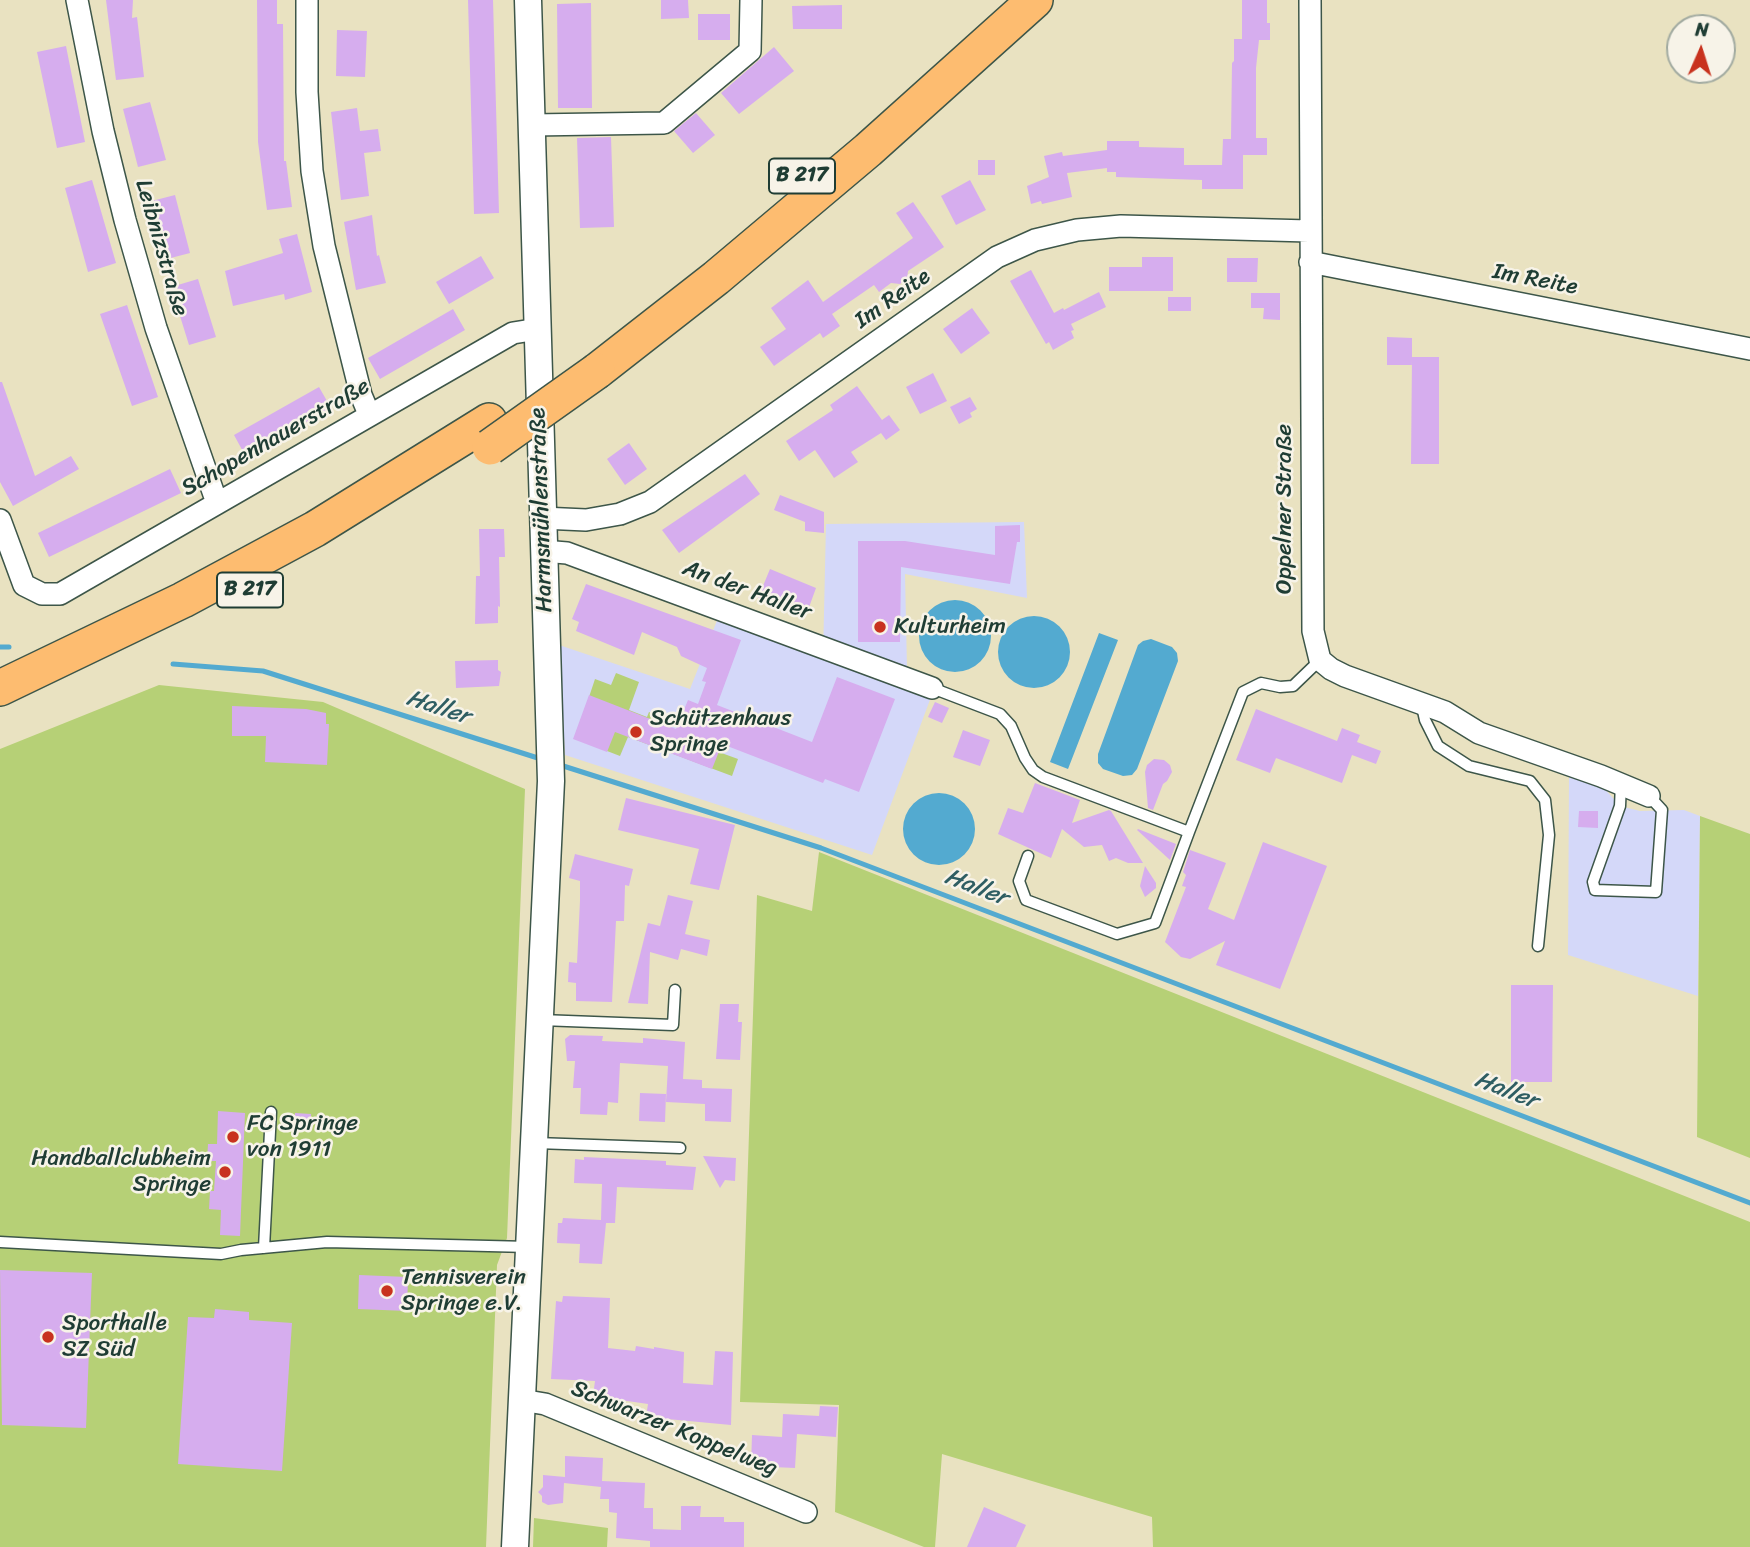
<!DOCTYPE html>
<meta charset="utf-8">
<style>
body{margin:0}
#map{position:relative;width:1750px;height:1547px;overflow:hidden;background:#e9e2c1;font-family:Sriracha,sans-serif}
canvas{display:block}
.north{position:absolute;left:1666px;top:14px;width:70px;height:70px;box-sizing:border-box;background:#f7f3e8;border:2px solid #a1aaa0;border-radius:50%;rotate:3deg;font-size:19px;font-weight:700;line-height:28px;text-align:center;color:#1f3d34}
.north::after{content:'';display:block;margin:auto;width:24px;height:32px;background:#c8321e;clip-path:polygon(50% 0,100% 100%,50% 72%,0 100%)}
</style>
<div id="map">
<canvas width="1750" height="1547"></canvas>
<div class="north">N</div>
</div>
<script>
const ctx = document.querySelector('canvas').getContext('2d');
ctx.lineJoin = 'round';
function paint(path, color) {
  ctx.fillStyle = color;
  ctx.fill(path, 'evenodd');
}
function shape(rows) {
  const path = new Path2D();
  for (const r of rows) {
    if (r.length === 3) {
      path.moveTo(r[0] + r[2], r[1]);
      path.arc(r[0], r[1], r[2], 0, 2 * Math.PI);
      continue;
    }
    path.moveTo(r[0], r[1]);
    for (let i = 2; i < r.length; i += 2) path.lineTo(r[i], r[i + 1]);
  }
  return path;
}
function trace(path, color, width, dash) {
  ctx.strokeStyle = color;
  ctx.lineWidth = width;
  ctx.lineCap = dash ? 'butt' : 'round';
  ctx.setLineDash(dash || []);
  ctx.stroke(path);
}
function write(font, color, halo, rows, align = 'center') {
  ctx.font = font + ' Sriracha,sans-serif';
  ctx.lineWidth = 5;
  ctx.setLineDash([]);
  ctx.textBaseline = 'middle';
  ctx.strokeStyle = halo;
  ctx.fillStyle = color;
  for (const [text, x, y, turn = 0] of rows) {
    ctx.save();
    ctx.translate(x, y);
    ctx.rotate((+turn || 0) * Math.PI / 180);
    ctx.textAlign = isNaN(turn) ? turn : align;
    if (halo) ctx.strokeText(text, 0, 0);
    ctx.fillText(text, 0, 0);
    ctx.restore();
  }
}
paint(shape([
 [1024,522,1027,598,905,574,907,669,937,681,872,855,565,755,559,645,690,689,718,618,823,657,826,524],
 [1569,777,1603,787,1620,806,1640,811,1684,810,1700,816,1698,996,1568,955]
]), '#d4d8f9');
paint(shape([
 [616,673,639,682,629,710,647,717,649,712,666,719,661,731,738,759,732,776,628,737,620,756,594,746,589,697,595,679,611,685],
 [159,685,323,702,525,789,507,1238,497,1265,486,1547,0,1547,0,749],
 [1700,816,1750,834,1750,1158,1697,1137],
 [819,852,1750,1222,1750,1547,1153,1547,1152,1517,942,1454,935,1547,924,1547,835,1512,839,1405,740,1402,757,895,812,911],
 [534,1518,608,1528,607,1547,533,1547]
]), '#b6d076');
paint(shape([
 [955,636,36],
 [1034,652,36],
 [1099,633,1118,640,1068,769,1050,762],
 [1151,639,1172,647,1177,653,1178,661,1137,769,1132,775,1123,776,1103,769,1098,763,1098,754,1138,645,1143,641],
 [939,829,36]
]), '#53aad0');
trace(shape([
 [0,647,9,647],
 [173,664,263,671,541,759],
 [557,764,821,848,1750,1203]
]), '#53aad0', 5);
paint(shape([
 [106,0,133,0,132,18,137,17,144,77,116,80],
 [257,0,277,0,277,24,283,24,284,161,286,161,292,207,267,210,258,142],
 [468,0,493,0,499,213,474,214],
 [661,0,688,0,689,18,661,19],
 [1242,0,1267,0,1267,23,1270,23,1270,40,1259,40,1256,68,1256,138,1267,138,1267,155,1243,155,1243,189,1202,189,1202,180,1116,177,1116,172,1107,172,1107,168,1067,173,1072,197,1042,204,1041,201,1031,204,1027,186,1049,177,1044,156,1062,152,1063,156,1107,150,1107,141,1139,141,1139,147,1184,148,1184,165,1222,165,1223,139,1231,139,1232,63,1234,61,1234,39,1242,39],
 [591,3,592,108,558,108,557,4],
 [842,5,842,29,793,29,792,6],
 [698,14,730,14,730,40,698,40],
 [337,30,367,31,365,77,336,76],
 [66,46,85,142,57,148,37,52],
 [774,47,794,71,739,114,721,93],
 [150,102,166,160,138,167,123,109],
 [357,108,360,131,378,129,381,151,364,153,369,196,341,200,331,112],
 [696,113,715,135,693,153,674,131],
 [611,137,614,227,580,228,577,138],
 [978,160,995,160,995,175,978,175],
 [92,180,116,263,88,272,65,188],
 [970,180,986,210,956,225,941,196],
 [175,195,190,253,163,260,148,202],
 [913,202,944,247,908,271,907,279,900,284,891,283,879,292,874,285,832,314,840,326,823,338,820,333,774,366,760,347,786,329,771,308,808,280,823,302,913,238,896,213],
 [372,215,377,256,379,255,386,283,356,290,344,222],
 [297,234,312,292,285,300,284,294,233,306,225,271,283,253,279,239],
 [481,256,494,278,449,304,436,282],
 [1142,257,1173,257,1173,291,1109,291,1109,267,1142,267],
 [1227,258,1258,258,1257,282,1227,282],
 [1031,270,1054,313,1063,308,1064,310,1099,292,1106,307,1071,324,1074,330,1071,331,1074,338,1053,350,1049,342,1046,344,1010,281],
 [198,279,216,337,189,345,171,287],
 [1251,293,1280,293,1280,320,1263,319,1264,308,1251,308],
 [1168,297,1191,297,1191,311,1168,311],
 [127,305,158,397,132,406,100,314],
 [972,308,990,333,961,354,943,329],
 [453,309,465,330,380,379,368,358],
 [1387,337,1412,338,1412,365,1387,365],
 [1412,357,1439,357,1439,464,1411,464],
 [933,373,947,401,920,414,906,387],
 [0,382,2,382,35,476,71,456,79,469,13,506,0,482],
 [857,386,882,420,889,415,900,430,886,440,881,433,851,452,858,462,834,478,815,450,799,461,786,441,833,410,830,405],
 [319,387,331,408,246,457,234,435],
 [970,397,977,409,970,413,972,417,959,424,950,407],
 [629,443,647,469,625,485,607,459],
 [170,469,181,493,49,557,38,533],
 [745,474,760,494,679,553,662,530],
 [780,495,824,512,824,533,805,531,805,522,774,510],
 [1020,525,1020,542,1017,542,1010,584,901,567,900,642,858,642,858,541,905,541,995,555,995,526],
 [479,529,504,529,505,557,499,557,500,607,498,606,498,623,475,624,476,576,480,576],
 [770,569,816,588,808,610,787,601,784,608,758,598],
 [586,584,741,640,717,705,812,742,837,677,895,699,859,792,825,779,823,783,722,744,712,769,615,732,607,752,573,739,589,695,676,729,688,700,698,704,706,682,702,681,707,668,681,656,677,647,642,632,634,655,576,631,579,622,572,619],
 [498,660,498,670,501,672,499,686,456,688,455,661],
 [935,702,949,708,942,723,928,717],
 [232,706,306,709,326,713,326,724,329,724,327,765,265,762,266,736,232,736],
 [1256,709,1337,741,1342,728,1360,735,1357,742,1381,751,1376,764,1352,755,1342,783,1276,758,1270,773,1236,760],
 [963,730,990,740,980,766,953,757],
 [1154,759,1164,760,1170,765,1172,772,1167,781,1163,784,1153,810,1148,808,1145,772,1147,765],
 [1035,783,1080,800,1072,823,1109,810,1111,811,1143,863,1128,863,1116,858,1109,861,1102,845,1084,847,1062,829,1051,858,998,834,1008,808,1023,813],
 [626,798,735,825,719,890,690,884,699,849,618,830],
 [1579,811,1598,811,1598,828,1578,827],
 [1138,829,1176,844,1170,860,1137,830],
 [1263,842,1327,866,1280,989,1216,965,1225,941,1190,959,1181,957,1165,942,1186,887,1182,886,1186,875,1183,872,1190,850,1226,863,1208,909,1234,920],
 [575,854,633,869,629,886,625,885,624,921,616,921,612,1002,576,1001,576,983,568,982,569,962,577,963,580,901,580,881,569,878],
 [1145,866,1156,883,1156,888,1145,897,1140,886],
 [668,895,693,901,685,934,710,940,707,956,681,949,678,960,650,952,648,1004,628,1003,648,923,660,926],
 [1511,985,1553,985,1552,1082,1511,1082],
 [720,1004,739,1004,738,1022,742,1022,740,1060,716,1059],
 [570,1035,603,1036,602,1041,643,1043,643,1038,685,1042,683,1079,702,1080,702,1088,732,1089,731,1122,705,1121,705,1104,666,1102,668,1066,620,1063,618,1103,608,1102,607,1115,580,1114,581,1088,573,1088,575,1061,567,1061,565,1039],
 [640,1093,666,1094,665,1122,639,1121],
 [218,1111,245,1113,240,1236,220,1235,221,1210,209,1209,210,1191,214,1191,216,1161,207,1161,208,1144,217,1144],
 [295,1113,311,1114,310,1130,294,1130],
 [703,1156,736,1158,735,1181,725,1180,720,1188],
 [584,1157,666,1161,666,1165,696,1167,693,1190,617,1187,615,1223,606,1223,602,1264,579,1263,580,1244,557,1243,558,1223,562,1223,563,1218,601,1220,602,1184,574,1183,575,1159,584,1160],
 [0,1270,92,1273,86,1428,2,1425],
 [359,1275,408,1277,407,1311,358,1309],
 [563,1296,610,1298,608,1348,635,1351,636,1346,654,1349,654,1347,684,1352,683,1383,713,1385,715,1351,733,1352,731,1425,646,1417,648,1404,593,1396,595,1381,551,1379,556,1301,562,1302],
 [215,1309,249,1312,249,1320,292,1323,282,1471,178,1464,188,1317,214,1318],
 [820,1406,838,1407,836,1437,797,1434,795,1468,751,1466,752,1435,782,1437,783,1414,819,1416],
 [565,1456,603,1458,602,1481,645,1483,644,1508,653,1508,653,1529,681,1530,681,1506,701,1506,700,1517,724,1517,724,1522,744,1522,744,1547,650,1547,650,1541,616,1538,617,1513,609,1512,609,1499,600,1499,601,1487,564,1483,563,1503,548,1505,542,1502,542,1496,538,1492,543,1487,543,1475,565,1477],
 [984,1507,1026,1525,1016,1547,967,1547]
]), '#d6adee');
const service = shape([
 [932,688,1000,714,1011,726,1025,758,1033,770,1043,777,1189,832,1243,692,1261,683,1280,687,1293,686,1320,660],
 [1421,702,1425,720,1438,746,1469,766,1530,781,1545,800,1549,835,1538,946],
 [1621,784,1620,806,1593,882,1595,890,1656,892,1662,810,1649,796],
 [1028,856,1019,881,1026,900,1117,934,1155,923,1189,832],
 [541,1020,673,1025,675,990],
 [536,1143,680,1148],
 [0,1242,221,1254,241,1250,327,1242,529,1247],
 [264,1248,271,1112]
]);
const minor = shape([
 [77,0,103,131,125,220,156,328,217,503],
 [307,0,307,92,312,171,324,246,361,395,369,414],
 [1310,0,1313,631,1320,660,1331,669,1345,676,1445,712,1479,733,1601,776,1649,796],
 [532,125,664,123,750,51,751,0],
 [1310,262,1750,349],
 [542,518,586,520,620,514,650,502,997,257,1035,240,1077,230,1121,226,1309,231],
 [0,520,24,585,42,594,60,594,513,333,538,329],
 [543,551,567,553,932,688],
 [521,1400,545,1404,806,1512]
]);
const tertiary = shape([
 [515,1547,551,781,528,0]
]);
const trunk = shape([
 [597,371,716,278,868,150,1035,0],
 [0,688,183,600,315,529,489,421]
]);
trace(service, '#3d5649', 13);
trace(minor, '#3d5649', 24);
trace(tertiary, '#3d5649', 29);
trace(trunk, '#3d5649', 38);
trace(service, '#fff', 10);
trace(minor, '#fff', 21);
trace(tertiary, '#fff', 26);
trace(trunk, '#fdbc70', 35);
const trunkBridge = shape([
 [490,447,597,371]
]);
trace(trunkBridge, '#3d5649', 38, []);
trace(trunkBridge, '#fdbc70', 35);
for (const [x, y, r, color] of [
 [880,627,7,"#c8321e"],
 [636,732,7,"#c8321e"],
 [233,1137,7,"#c8321e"],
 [225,1172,7,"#c8321e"],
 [387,1291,7,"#c8321e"],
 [48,1337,7,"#c8321e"]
]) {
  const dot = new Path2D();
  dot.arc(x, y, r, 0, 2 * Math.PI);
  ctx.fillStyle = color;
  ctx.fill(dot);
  trace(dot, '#f7f3e8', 2.5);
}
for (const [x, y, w] of [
 [802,176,66],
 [250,590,66]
]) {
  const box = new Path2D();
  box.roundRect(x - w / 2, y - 17.5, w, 35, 5);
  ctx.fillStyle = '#f7f3e8';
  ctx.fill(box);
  trace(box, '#1f3d34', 2);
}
write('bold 21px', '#1f3d34', null, [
 ["B 217",802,176],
 ["B 217",250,590]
]);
write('23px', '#1f3d34', '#f7f3e8', [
 ["Leibnizstraße",161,248,74],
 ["Im Reite",1535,280,11],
 ["Im Reite",893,299,-35],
 ["Schopenhauerstraße",276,438,-30],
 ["Oppelner Straße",1285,509,-90],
 ["Harmsmühlenstraße",542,510,-92],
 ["An der Haller",747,591,20],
 ["Schwarzer Koppelweg",674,1429,22]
]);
write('23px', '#1f3d34', '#f7f3e8', [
 ["Kulturheim",894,627],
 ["Schützenhaus",650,719],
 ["Springe",650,745],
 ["FC Springe",247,1124],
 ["von 1911",247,1150],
 ["Handballclubheim",211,1159,"right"],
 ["Springe",211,1185,"right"],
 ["Tennisverein",401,1278],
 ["Springe e.V.",401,1304],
 ["Sporthalle",62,1324],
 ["SZ Süd",62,1350]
], 'left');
write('italic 24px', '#2f5e63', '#f7f3e8', [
 ["Haller",438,708,18],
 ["Haller",976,888,21],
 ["Haller",1506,1091,21]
]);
</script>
